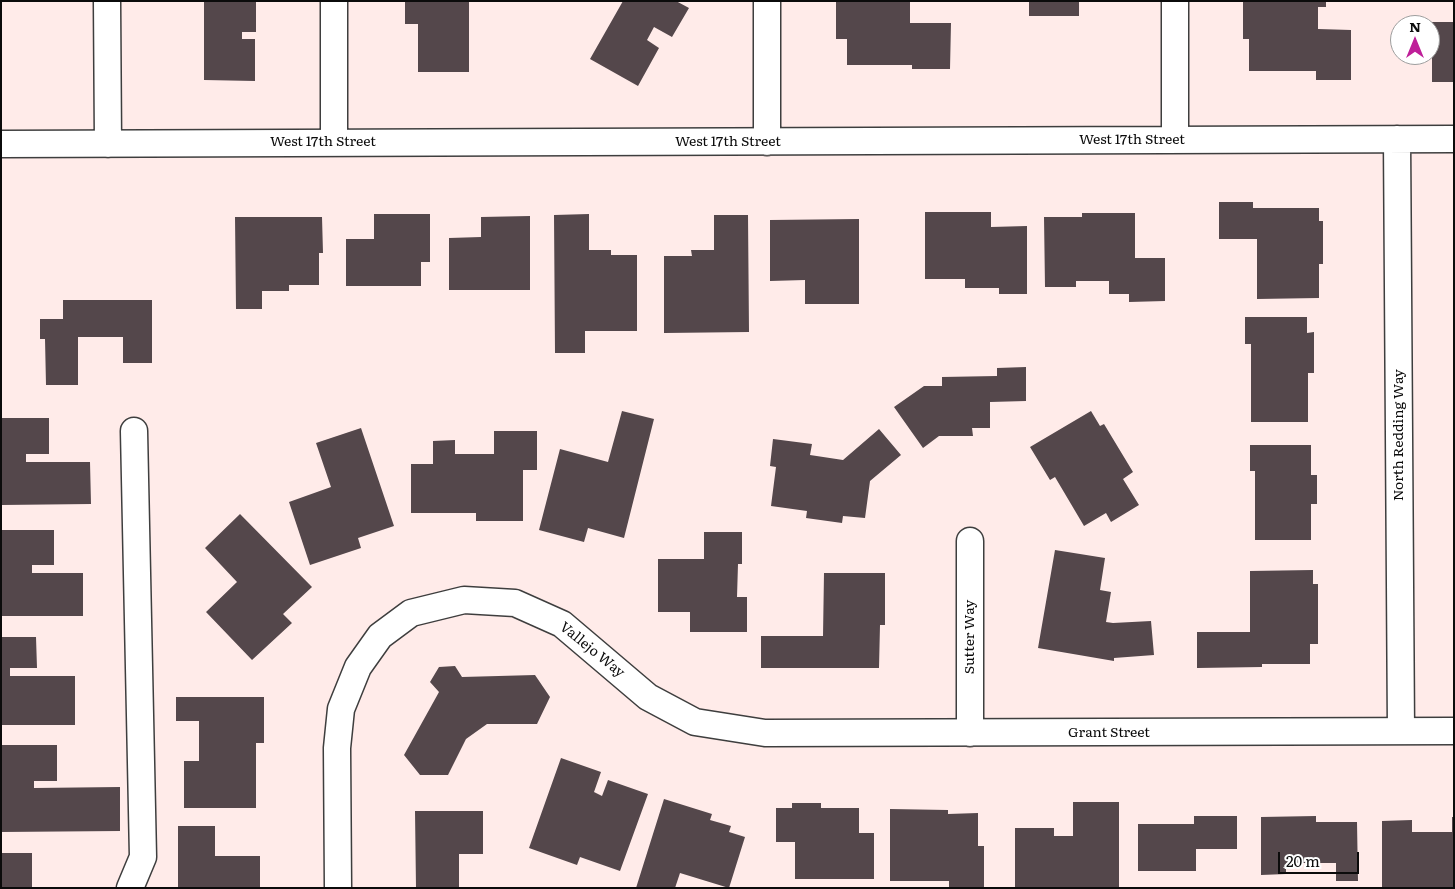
<!DOCTYPE html>
<style>
body{margin:0}
#map{position:relative;width:1455px;height:889px;overflow:hidden;background:#ffebe9;font-family:Literata,serif}
canvas{display:block}
.frame{position:absolute;inset:0;border:2px solid #0b0b0b;pointer-events:none}
.north{position:absolute;left:1390px;top:15px;width:50px;height:50px;box-sizing:border-box;background:#fff;border:1px solid #9d9d9d;border-radius:50%;rotate:0deg;font-size:14px;font-weight:700;line-height:20px;text-align:center;color:#0b0b0b}
.north::after{content:'';display:block;margin:auto;width:18px;height:22px;background:#bf1f99;clip-path:polygon(50% 0,100% 100%,50% 72%,0 100%)}
.scale{position:absolute;left:1278px;top:852px;width:81px;height:22px;box-sizing:border-box;border:2px solid #0b0b0b;border-top:0;padding-left:6px;font-size:15px;line-height:18px;white-space:nowrap;color:#0b0b0b;-webkit-text-stroke:4px #fff;paint-order:stroke}
</style>
<div id="map">
<canvas width="1455" height="889"></canvas>
<div class="frame"></div>
<div class="north">N</div>
<div class="scale">20 m</div>
</div>
<script>
const ctx = document.querySelector('canvas').getContext('2d');
ctx.lineJoin = 'round';
function paint(path, color) {
  ctx.fillStyle = color;
  ctx.fill(path, 'evenodd');
}
function shape(rows) {
  const path = new Path2D();
  for (const r of rows) {
    path.moveTo(r[0], r[1]);
    for (let i = 2; i < r.length; i += 2) path.lineTo(r[i], r[i + 1]);
  }
  return path;
}
function trace(path, color, width, dash) {
  ctx.strokeStyle = color;
  ctx.lineWidth = width;
  ctx.lineCap = dash ? 'butt' : 'round';
  ctx.setLineDash(dash || []);
  ctx.stroke(path);
}
function write(font, color, halo, rows, align = 'center') {
  ctx.font = font + ' Literata,serif';
  ctx.lineWidth = 5;
  ctx.setLineDash([]);
  ctx.textBaseline = 'middle';
  ctx.strokeStyle = halo;
  ctx.fillStyle = color;
  for (const [text, x, y, turn = 0] of rows) {
    ctx.save();
    ctx.translate(x, y);
    ctx.rotate((+turn || 0) * Math.PI / 180);
    ctx.textAlign = isNaN(turn) ? turn : align;
    if (halo) ctx.strokeText(text, 0, 0);
    ctx.fillText(text, 0, 0);
    ctx.restore();
  }
}
paint(shape([
 [204,1,256,1,256,32,242,32,242,39,255,39,255,81,204,80],
 [405,1,469,1,469,72,418,72,418,24,405,24],
 [623,1,676,1,689,8,672,37,654,27,647,40,659,48,638,86,590,59],
 [836,1,910,1,910,23,951,23,950,69,912,69,912,65,847,65,847,39,836,39],
 [1029,1,1079,1,1079,16,1029,16],
 [1243,1,1326,1,1326,7,1318,7,1318,29,1351,30,1351,80,1316,80,1316,71,1249,71,1249,39,1243,39],
 [1432,22,1454,22,1454,82,1432,82],
 [1219,202,1253,202,1253,208,1319,208,1319,221,1323,221,1323,264,1319,264,1319,298,1257,299,1257,239,1219,239],
 [925,212,991,212,991,227,1027,226,1027,294,999,294,999,288,965,288,965,279,925,279],
 [1082,213,1135,213,1135,258,1165,258,1165,301,1129,302,1129,294,1109,294,1109,281,1076,281,1076,287,1045,287,1044,217,1082,217],
 [374,214,430,214,430,262,421,262,421,286,346,286,346,239,374,239],
 [589,214,589,250,611,250,611,255,637,255,637,331,585,331,585,353,555,353,554,215],
 [714,215,748,215,749,332,664,333,664,256,692,256,691,250,714,250],
 [530,216,530,290,449,290,449,238,481,237,481,217],
 [235,217,322,217,323,253,319,253,319,285,289,285,289,291,262,291,262,309,236,309],
 [859,219,859,304,805,304,805,280,770,281,770,220],
 [63,300,152,300,152,363,123,363,123,337,78,337,78,385,46,385,45,339,40,339,40,319,63,319],
 [1245,317,1307,317,1307,333,1314,332,1314,373,1308,373,1308,422,1251,422,1251,344,1245,344],
 [1026,367,1026,401,990,402,990,428,972,428,973,436,939,436,923,448,894,407,924,386,942,386,942,377,997,376,997,368],
 [622,411,654,419,624,538,588,528,584,542,539,530,560,449,608,462],
 [1091,411,1100,426,1104,424,1133,472,1123,479,1139,505,1111,522,1106,513,1084,526,1055,477,1050,480,1030,447],
 [1,418,49,418,49,454,26,454,26,462,90,462,91,504,1,505],
 [361,428,394,526,358,538,361,548,310,565,289,502,331,487,316,443],
 [879,429,901,455,870,481,865,518,843,516,842,523,806,518,807,511,771,506,776,467,770,466,773,439,812,444,810,455,843,460],
 [494,431,537,431,537,470,523,470,523,521,476,521,476,513,411,513,411,464,433,464,433,441,455,440,455,454,494,454],
 [1250,445,1311,445,1311,475,1317,475,1317,504,1311,504,1311,540,1255,540,1255,471,1250,471],
 [240,514,312,587,283,614,292,623,252,660,206,612,237,582,205,548],
 [1,530,54,530,54,565,32,565,32,573,83,573,83,616,1,616],
 [704,532,742,532,742,564,738,564,737,597,747,597,747,632,690,632,690,612,658,612,658,559,704,559],
 [1055,550,1105,558,1100,590,1111,592,1106,622,1113,623,1151,621,1154,655,1114,658,1114,661,1038,648],
 [1313,570,1313,584,1318,584,1318,644,1310,644,1310,664,1262,664,1262,667,1197,668,1197,632,1250,632,1250,571],
 [824,573,885,573,885,625,880,625,879,668,761,668,761,636,823,636],
 [1,637,36,637,37,668,10,668,10,676,75,676,75,725,1,725],
 [455,666,462,677,535,675,550,697,537,724,487,724,466,739,448,775,420,775,404,755,439,692,430,682,439,667],
 [176,697,264,697,264,743,256,743,256,808,184,808,184,761,199,761,199,721,176,721],
 [1,745,57,745,57,781,34,781,34,788,120,787,120,831,1,832],
 [561,758,601,772,594,792,602,796,608,780,648,794,620,871,580,857,577,865,529,848],
 [664,799,712,814,710,820,731,826,729,832,745,837,729,888,680,873,675,888,636,888],
 [1073,802,1119,802,1119,888,1015,888,1015,828,1054,828,1054,836,1073,836],
 [792,803,821,803,821,808,859,808,859,833,874,833,874,879,795,879,795,842,776,842,776,808,792,808],
 [890,809,948,810,948,814,978,813,978,846,984,846,984,888,949,888,949,881,890,881],
 [415,811,483,811,483,854,459,854,459,888,416,888],
 [1194,816,1237,816,1237,849,1196,849,1196,871,1138,871,1138,824,1194,824],
 [1316,816,1316,822,1357,822,1358,881,1336,881,1336,863,1286,863,1286,874,1261,875,1261,817],
 [1452,817,1454,817,1454,888,1382,888,1382,821,1412,820,1412,832,1452,832],
 [178,826,215,826,215,856,260,856,260,888,178,887],
 [1,853,32,853,32,888,1,888]
]), '#54474b');
const minor = shape([
 [107,1,108,144],
 [767,1,767,142],
 [1175,1,1175,140],
 [1397,139,1401,731],
 [334,142,334,1],
 [1,144,1454,139],
 [970,541,970,733],
 [130,888,143,857,134,431],
 [338,888,337,748,341,709,358,667,380,636,411,613,464,600,515,603,562,624,648,697,695,722,765,733,1454,731]
]);
trace(minor, '#3e3e3e', 29);
trace(minor, '#fff', 26);
write('14px', '#0b0b0b', '#fff', [
 ["West 17th Street",1132,140],
 ["West 17th Street",323,142],
 ["West 17th Street",728,142],
 ["North Redding Way",1399,435,-90],
 ["Sutter Way",970,637,-90],
 ["Vallejo Way",592,650,39],
 ["Grant Street",1109,733]
]);
</script>
